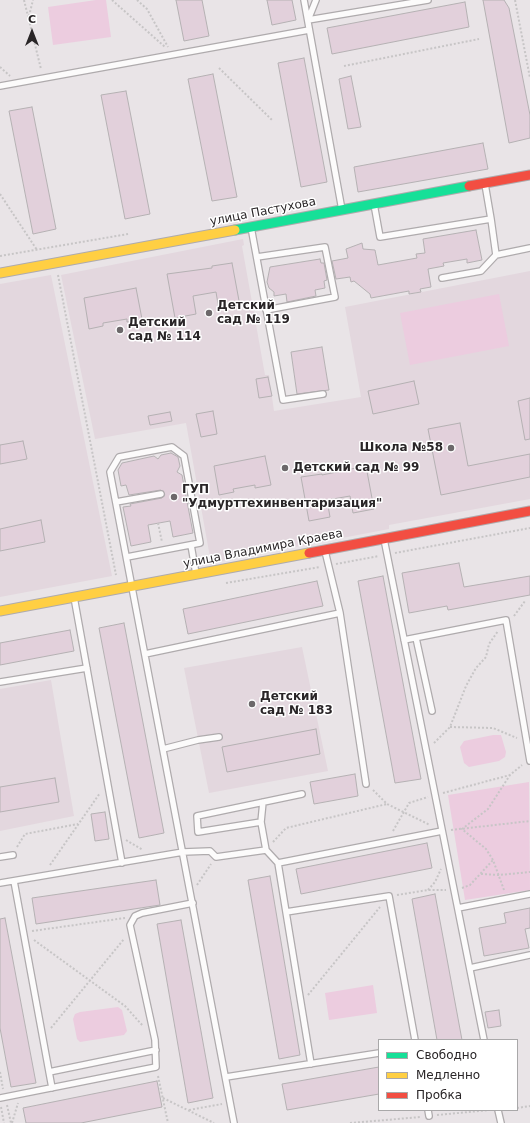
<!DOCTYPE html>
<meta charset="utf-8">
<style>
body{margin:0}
#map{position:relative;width:530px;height:1123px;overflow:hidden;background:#e9e4e7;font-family:"DejaVu Sans",sans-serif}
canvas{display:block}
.legend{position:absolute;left:378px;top:1039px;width:140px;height:72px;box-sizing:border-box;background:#fff;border:1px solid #a9a8a9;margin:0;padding:5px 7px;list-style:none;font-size:12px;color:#292527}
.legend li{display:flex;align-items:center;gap:8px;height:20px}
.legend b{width:20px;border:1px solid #a9a8a9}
.north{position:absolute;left:12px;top:12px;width:40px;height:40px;-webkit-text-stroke:3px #fff;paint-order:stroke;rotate:0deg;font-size:11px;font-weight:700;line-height:16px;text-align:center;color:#292527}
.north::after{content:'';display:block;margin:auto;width:14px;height:18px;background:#292527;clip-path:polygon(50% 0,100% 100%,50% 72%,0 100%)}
</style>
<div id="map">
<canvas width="530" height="1123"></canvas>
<ul class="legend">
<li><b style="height:5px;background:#16e098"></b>Свободно</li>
<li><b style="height:5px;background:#ffcf43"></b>Медленно</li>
<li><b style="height:5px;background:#f24e42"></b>Пробка</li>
</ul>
<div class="north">С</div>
</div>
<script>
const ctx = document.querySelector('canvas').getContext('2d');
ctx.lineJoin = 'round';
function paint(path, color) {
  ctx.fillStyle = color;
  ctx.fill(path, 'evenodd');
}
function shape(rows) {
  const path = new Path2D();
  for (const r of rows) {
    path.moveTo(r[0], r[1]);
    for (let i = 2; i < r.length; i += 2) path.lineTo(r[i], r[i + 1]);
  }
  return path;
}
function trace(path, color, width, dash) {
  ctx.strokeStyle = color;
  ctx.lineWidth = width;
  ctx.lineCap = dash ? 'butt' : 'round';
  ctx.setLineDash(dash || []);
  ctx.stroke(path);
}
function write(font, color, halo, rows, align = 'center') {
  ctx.font = font + ' "DejaVu Sans",sans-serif';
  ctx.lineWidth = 3;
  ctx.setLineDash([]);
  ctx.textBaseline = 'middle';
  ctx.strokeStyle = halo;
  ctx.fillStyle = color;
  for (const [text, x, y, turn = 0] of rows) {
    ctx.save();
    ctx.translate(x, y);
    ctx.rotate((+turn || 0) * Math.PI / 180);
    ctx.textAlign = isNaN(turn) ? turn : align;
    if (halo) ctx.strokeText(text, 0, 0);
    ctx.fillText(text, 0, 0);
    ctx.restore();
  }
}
paint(shape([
 [243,239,244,245,242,246,265,375,269,375,274,411,361,397,345,307,530,271,530,499,389,525,389,529,211,563,186,423,95,439,61,275],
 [51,275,112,576,0,597,0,284],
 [302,647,328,771,209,793,184,668],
 [51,680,74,816,0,831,0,689]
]), '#e3d7de');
paint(shape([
 [96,0,106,0,111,37,53,45,48,7],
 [499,294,509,346,410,365,400,313],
 [493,735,501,735,506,752,505,757,499,761,469,767,464,763,460,747,464,741],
 [529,782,530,890,465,900,448,795],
 [373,985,377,1013,329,1020,325,993],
 [118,1007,122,1010,127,1031,124,1035,80,1042,77,1039,73,1019,75,1014,80,1012]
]), '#ecccdf');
const building = shape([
 [176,0,202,0,209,36,184,41,176,0],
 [267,0,292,0,296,20,272,25,267,0],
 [483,0,504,0,509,8,530,115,530,138,509,143,483,0],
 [465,2,469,27,332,54,327,28,465,2],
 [304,58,327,182,301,187,278,63,304,58],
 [213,74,237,197,212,201,188,79,213,74],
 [351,76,361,127,348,129,339,79,351,76],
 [126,91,150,214,125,219,101,95,126,91],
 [32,107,56,229,33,234,9,111,32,107],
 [483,143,488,169,358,192,354,167,483,143],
 [476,230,482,260,467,263,467,259,443,263,444,266,428,269,431,287,420,289,421,292,409,294,409,291,371,298,370,294,354,281,351,282,350,277,336,279,332,261,348,258,346,249,362,243,363,249,375,250,378,265,417,258,416,254,425,253,423,239,476,230],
 [320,259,321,263,324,263,327,280,324,281,325,288,315,290,316,296,287,302,286,294,274,296,274,292,269,288,267,282,270,267,320,259],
 [232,263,240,306,219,310,216,292,193,296,196,314,175,318,167,274,212,268,212,266,232,263],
 [136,288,142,319,127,322,127,319,103,323,103,326,89,329,84,298,136,288],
 [322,347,329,390,297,394,291,352,322,347],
 [268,377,272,396,259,398,256,379,268,377],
 [414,381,419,404,373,414,368,391,414,381],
 [530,398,530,439,525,440,518,401,530,398],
 [213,411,217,434,201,437,196,414,213,411],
 [170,412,172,421,150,425,148,416,170,412],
 [460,423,468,466,530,454,530,477,441,495,428,429,460,423],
 [23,441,27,459,0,464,0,445,23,441],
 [171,453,178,457,180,466,177,472,182,475,193,533,173,537,170,521,148,525,151,542,131,546,123,507,131,506,130,504,162,498,165,494,161,490,129,495,126,485,121,486,118,470,122,463,154,456,158,459,161,455,171,453],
 [265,456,271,485,255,488,255,485,233,489,234,492,219,495,214,466,265,456],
 [366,466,374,509,353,513,350,496,327,500,330,517,309,521,301,477,322,474,322,475,366,466],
 [41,520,45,542,0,551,0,529,41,520],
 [459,563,464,587,530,576,530,595,448,610,447,606,409,613,402,573,459,563],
 [383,576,421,779,395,783,358,581,383,576],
 [317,581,323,606,188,634,183,609,317,581],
 [124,623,164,833,139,838,99,628,124,623],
 [70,630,74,651,0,665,0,643,70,630],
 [316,729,320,754,227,772,222,747,316,729],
 [355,774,358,796,314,804,310,782,355,774],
 [55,778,59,802,0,812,0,787,55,778],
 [105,812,109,839,95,841,91,814,105,812],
 [427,843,432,868,301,894,296,869,427,843],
 [270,876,300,1055,279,1059,248,880,270,876],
 [156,880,160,905,36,924,32,898,156,880],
 [435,894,462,1040,437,1040,412,899,435,894],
 [530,908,530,928,525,929,529,948,484,956,479,928,506,923,504,913,530,908],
 [5,918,36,1083,11,1087,0,1028,0,919,5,918],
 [181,920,213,1098,188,1103,157,924,181,920],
 [499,1010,501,1026,488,1028,485,1012,499,1010],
 [379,1067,379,1094,287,1110,282,1084,379,1067],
 [157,1081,162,1107,81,1123,26,1123,23,1108,157,1081]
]);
paint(building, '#e2d0db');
trace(building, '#b5b1b3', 1);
const lane = shape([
 [304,0,342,210],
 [308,20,428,0],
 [308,20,316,0],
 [0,86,309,30],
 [374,204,380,237,491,219,485,184],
 [491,219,496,255],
 [251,227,283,400,323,394],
 [257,257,325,247,335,297,266,310],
 [442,278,481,271,496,255,530,248],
 [116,502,161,494],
 [384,539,484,1040],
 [191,545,196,574],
 [325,551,340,613,366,784],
 [127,557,200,543,184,456,172,447,119,457,110,472,234,1123],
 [74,597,122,863],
 [416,638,432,711],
 [404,640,506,620,530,761],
 [145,654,340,613],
 [0,682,87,668],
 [163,749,198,740,219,737],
 [261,822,263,802],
 [266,850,261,822,198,832,197,816,302,794],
 [0,857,13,855],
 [278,863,286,912],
 [14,881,52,1088],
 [0,883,183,852,210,851,216,857,266,850,278,863,442,831],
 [458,908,530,894],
 [470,968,530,955],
 [311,1064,286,912,389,896,415,1040],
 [49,1072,156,1050],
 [226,1077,379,1053],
 [0,1098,156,1067,155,1040,130,925,135,916,142,913,193,903],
 [428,1110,429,1116],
 [498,1110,501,1123]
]);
const fast = shape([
 [235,230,469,186]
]);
const slow = shape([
 [0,273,235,230],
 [0,611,309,553]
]);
const jam = shape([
 [469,186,530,175],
 [309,553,530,511]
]);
trace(lane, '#afabad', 8);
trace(fast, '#afabad', 11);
trace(slow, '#afabad', 11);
trace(jam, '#afabad', 11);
trace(shape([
 [24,0,41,69],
 [112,0,165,47],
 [137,0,147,9,168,47],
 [515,0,530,78],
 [29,16,33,0],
 [344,66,479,39],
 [0,67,10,76],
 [219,68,272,120],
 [0,194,37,250],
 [0,256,128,234],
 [58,275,116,575],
 [158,523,162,542],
 [395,553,530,528],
 [336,564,379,556],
 [226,583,320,567],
 [514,616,525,601],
 [450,727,493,728,517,738],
 [434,743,450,727,466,686,476,668,486,657,489,644,498,631],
 [373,790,387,804,430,825],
 [443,793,510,775,522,765],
 [451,830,530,821],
 [393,831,409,803,428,797],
 [126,840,143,850],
 [273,842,286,828,387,804],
 [17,847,25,834,78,824],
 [50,865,100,793],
 [481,874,499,875,530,872],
 [197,885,211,864],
 [462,888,470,885,493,860],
 [428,890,435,882,441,869],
 [504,890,493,860,486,849,462,829,488,809,510,775],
 [397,895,428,890,446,890],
 [32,931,125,918],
 [34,940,125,1006,143,1026],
 [308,995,380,907],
 [51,1028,124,939],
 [0,1072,3,1089],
 [158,1076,168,1123],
 [163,1098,214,1123],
 [7,1105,11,1123],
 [1,1107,4,1123],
 [517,1108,530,1106],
 [189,1110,222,1104],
 [437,1115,490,1110],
 [12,1123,18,1103],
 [350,1123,421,1117]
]), '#c7c5c6', 2, [2, 2]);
trace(lane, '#fcfbfb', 5.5);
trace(fast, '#16e098', 9);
trace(slow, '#ffcf43', 9);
trace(jam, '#f24e42', 9);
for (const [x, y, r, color] of [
 [209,313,4,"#6c686a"],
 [120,330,4,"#6c686a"],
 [451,448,4,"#6c686a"],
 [285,468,4,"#6c686a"],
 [174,497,4,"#6c686a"],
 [252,704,4,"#6c686a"]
]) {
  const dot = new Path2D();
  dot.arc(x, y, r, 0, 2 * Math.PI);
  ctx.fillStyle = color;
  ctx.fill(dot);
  trace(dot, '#fff', 1.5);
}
write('12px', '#292527', '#fff', [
 ["улица Пастухова",263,212,-11],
 ["улица Владимира Краева",263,549,-11]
]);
write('bold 12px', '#292527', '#fff', [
 ["Детский",217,306],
 ["сад № 119",217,320],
 ["Детский",128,323],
 ["сад № 114",128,337],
 ["Школа №58",443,448,"right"],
 ["Детский сад № 99",293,468],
 ["ГУП",182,490],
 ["\"Удмурттехинвентаризация\"",182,504],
 ["Детский",260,697],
 ["сад № 183",260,711]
], 'left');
</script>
